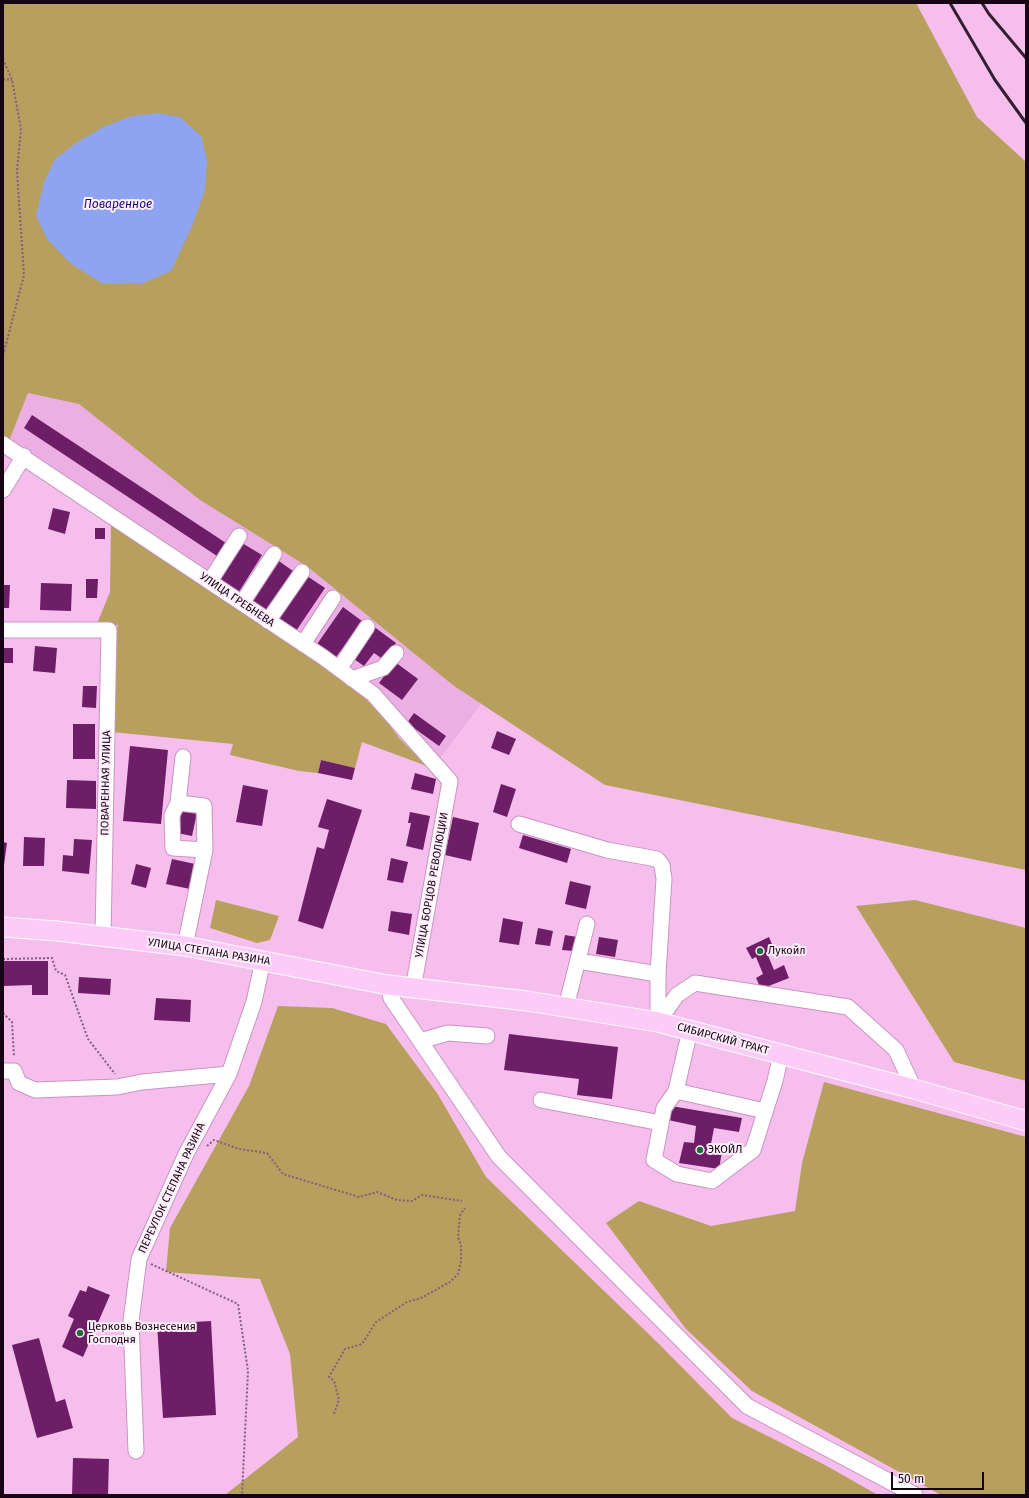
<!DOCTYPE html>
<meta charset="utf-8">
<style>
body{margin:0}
#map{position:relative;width:1029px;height:1498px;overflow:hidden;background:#f5beed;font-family:"Fira Sans",sans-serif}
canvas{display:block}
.frame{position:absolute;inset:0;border:4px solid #160514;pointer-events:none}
.scale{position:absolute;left:891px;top:1472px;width:93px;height:18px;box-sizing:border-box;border:2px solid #160514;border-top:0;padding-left:5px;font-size:12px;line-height:14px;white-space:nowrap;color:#160514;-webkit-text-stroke:3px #feedfb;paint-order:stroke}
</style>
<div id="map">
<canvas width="1029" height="1498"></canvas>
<div class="frame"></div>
<div class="scale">50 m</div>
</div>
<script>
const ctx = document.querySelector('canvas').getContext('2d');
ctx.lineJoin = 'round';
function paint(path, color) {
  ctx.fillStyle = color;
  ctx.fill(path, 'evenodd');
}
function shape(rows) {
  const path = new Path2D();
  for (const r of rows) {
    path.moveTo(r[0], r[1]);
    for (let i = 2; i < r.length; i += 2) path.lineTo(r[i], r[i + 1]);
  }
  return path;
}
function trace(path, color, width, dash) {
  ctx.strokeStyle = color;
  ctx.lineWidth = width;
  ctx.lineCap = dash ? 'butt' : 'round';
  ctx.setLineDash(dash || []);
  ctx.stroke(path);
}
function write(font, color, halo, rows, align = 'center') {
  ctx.font = font + ' "Fira Sans",sans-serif';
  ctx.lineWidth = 4;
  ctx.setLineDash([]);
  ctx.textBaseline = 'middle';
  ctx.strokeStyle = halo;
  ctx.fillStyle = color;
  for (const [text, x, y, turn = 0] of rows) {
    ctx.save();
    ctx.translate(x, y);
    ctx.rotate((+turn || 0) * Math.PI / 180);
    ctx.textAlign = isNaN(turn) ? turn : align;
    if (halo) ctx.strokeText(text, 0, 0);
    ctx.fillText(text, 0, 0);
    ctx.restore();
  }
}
paint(shape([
 [28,393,79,404,200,500,308,567,454,686,481,704,437,762,376,693,9,441]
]), '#ebafe3');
paint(shape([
 [3,3,916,3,977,117,1026,162,1026,870,605,785,454,686,308,567,200,500,79,404,28,393,9,441,3,439],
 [111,521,369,696,399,738,427,766,362,742,355,768,321,760,318,773,299,771,230,755,233,744,112,732,115,638,118,625,96,626,110,592],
 [216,900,279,916,270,940,257,943,210,928],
 [915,900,1026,928,1026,1081,954,1062,856,906],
 [278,1006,332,1008,386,1024,437,1093,486,1177,658,1343,732,1418,825,1465,878,1495,225,1495,298,1437,290,1354,260,1279,166,1272,170,1228,249,1086],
 [824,1082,1026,1137,1026,1495,941,1495,752,1391,686,1329,606,1223,639,1201,711,1226,795,1211,802,1163]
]), '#b7a05d');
paint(shape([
 [158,113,180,117,201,136,207,160,205,190,192,226,171,271,143,283,103,284,70,263,47,239,36,216,44,182,55,159,76,143,105,126,132,116]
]), '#8fa4f0');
paint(shape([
 [32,415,229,545,220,558,24,428],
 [53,508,70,512,65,534,48,529],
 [95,528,105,528,105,539,95,539],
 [242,543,262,555,237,595,217,582],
 [276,559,293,571,265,614,247,602],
 [307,576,325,588,294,634,276,622],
 [86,579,98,579,97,598,86,598],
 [41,583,72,584,71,611,40,610],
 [3,585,10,585,9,608,3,608],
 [343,607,362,621,334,660,315,647],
 [373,626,396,643,384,660,374,653,364,666,351,657],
 [35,646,57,648,55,673,33,671],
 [3,648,13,648,13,663,3,663],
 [395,662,418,679,402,700,379,683],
 [83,686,97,686,96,708,82,707],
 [414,713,446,736,439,746,407,723],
 [73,724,95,724,95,759,73,759],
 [497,731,516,739,509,755,491,748],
 [130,746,168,750,161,824,123,821],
 [321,760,355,768,352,780,318,773],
 [415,773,436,779,433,794,411,789],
 [67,780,96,781,96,809,66,808],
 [501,784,516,789,507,817,493,812],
 [243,785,268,790,262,826,236,822],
 [327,799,362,810,323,929,298,921,317,847,324,849,329,830,318,827],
 [182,810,197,813,192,836,177,833],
 [410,812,430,816,423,850,406,846,411,823,408,823],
 [453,817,479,823,471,861,445,855],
 [523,835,571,849,567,863,519,848],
 [24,837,45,838,44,866,23,866],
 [74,839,92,840,89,874,62,871,63,855,73,856],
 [3,842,7,843,4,865,3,865],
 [391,858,408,862,403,883,387,880],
 [172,859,195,864,190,889,166,884],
 [136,864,151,868,146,888,131,884],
 [570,881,591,886,586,909,565,904],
 [391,911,412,914,409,935,388,931],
 [503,918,523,922,519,945,499,942],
 [538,928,553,931,550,946,535,944],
 [565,935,577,937,574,951,562,950],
 [599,937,618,940,615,957,596,954],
 [769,937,774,949,767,953,774,970,784,965,789,978,761,989,756,978,763,974,756,957,752,959,746,948],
 [3,961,48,961,48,995,32,995,32,985,3,986],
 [79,977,111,979,110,995,78,993],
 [156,998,191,1000,190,1022,154,1020],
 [509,1034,618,1047,612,1099,577,1095,579,1079,504,1070],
 [671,1106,742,1118,739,1132,714,1128,711,1144,723,1146,719,1169,679,1163,684,1142,694,1143,696,1126,668,1120],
 [88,1286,110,1295,83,1357,62,1347,74,1319,68,1316,80,1290,86,1292],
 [211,1321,216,1415,163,1418,157,1324],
 [39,1338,56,1402,65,1399,73,1428,37,1438,12,1345],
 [73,1458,109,1459,108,1495,72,1495]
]), '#6d1e66');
const minor = shape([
 [3,444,323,657,373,694,450,781,413,989],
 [3,490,24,456],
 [210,581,239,536],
 [242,603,274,554],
 [268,621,302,572],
 [3,630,109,630,103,936],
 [303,644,333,598],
 [339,669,367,627],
 [352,679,383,668,396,653],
 [183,757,178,803,204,806,205,850,185,946],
 [178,803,172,815,173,848,205,850],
 [519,824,607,850,657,859,662,865,664,879,658,974,658,1022],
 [578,961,658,974],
 [388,985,391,998,499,1157,747,1406,915,1495],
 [566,1007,587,924],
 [658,1022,677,995,695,983,848,1007,896,1050,914,1089],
 [690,1030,676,1091,765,1111],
 [420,1041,448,1033,487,1036],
 [3,1071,14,1071,19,1083,35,1090,117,1087,142,1082,229,1074],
 [676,1091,664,1108,654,1160,677,1174,712,1181,753,1150,775,1081,781,1054],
 [541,1100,661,1123],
 [136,1451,131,1321,139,1259,186,1154,229,1074,254,1002,263,960]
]);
const major = shape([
 [3,927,57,931,185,946,388,985,527,1001,658,1022,914,1089,1026,1121]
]);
trace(minor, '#c994c2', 17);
trace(major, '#fff', 21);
trace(shape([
 [3,59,12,80,21,129,17,171,24,275,3,356],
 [3,79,12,80],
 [3,959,52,958,56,971,65,975,88,1039,115,1074],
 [3,1013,12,1022,14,1057],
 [207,1146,214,1140,239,1149,267,1153,283,1174,359,1197,377,1192,397,1200,412,1201,422,1195,462,1201],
 [151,1264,238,1304,248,1371,242,1495],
 [334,1414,339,1400,334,1381,329,1377,345,1349,362,1344,376,1322,407,1302,421,1298,450,1282,458,1274,461,1261,461,1245,458,1237,460,1215,465,1208]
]), '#835f7e', 2, [2, 2]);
trace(minor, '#fff', 15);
trace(major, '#fdcbf7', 19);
trace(shape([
 [950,3,995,80,1026,123],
 [982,3,989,14,1026,58]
]), '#341e31', 3);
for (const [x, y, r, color] of [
 [760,951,4,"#206c3a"],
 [700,1150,4,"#206c3a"],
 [80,1333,4,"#206c3a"]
]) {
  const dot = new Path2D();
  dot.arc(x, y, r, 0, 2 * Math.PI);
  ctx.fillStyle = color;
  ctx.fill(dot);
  trace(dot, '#feedfb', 1.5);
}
write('11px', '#160514', '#feedfb', [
 ["УЛИЦА ГРЕБНЕВА",237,600,34],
 ["ПОВАРЕННАЯ УЛИЦА",106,783,-89],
 ["УЛИЦА БОРЦОВ РЕВОЛЮЦИИ",432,885,-80],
 ["УЛИЦА СТЕПАНА РАЗИНА",209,952,9],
 ["СИБИРСКИЙ ТРАКТ",723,1039,15],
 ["ПЕРЕУЛОК СТЕПАНА РАЗИНА",172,1188,-65]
]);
write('11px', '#160514', '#feedfb', [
 ["Лукойл",768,951],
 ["ЭКОЙЛ",708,1150],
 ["Церковь Вознесения",88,1327],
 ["Господня",88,1340]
], 'left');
write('italic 12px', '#150a7c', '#feedfb', [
 ["Поваренное",118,205]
]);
</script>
